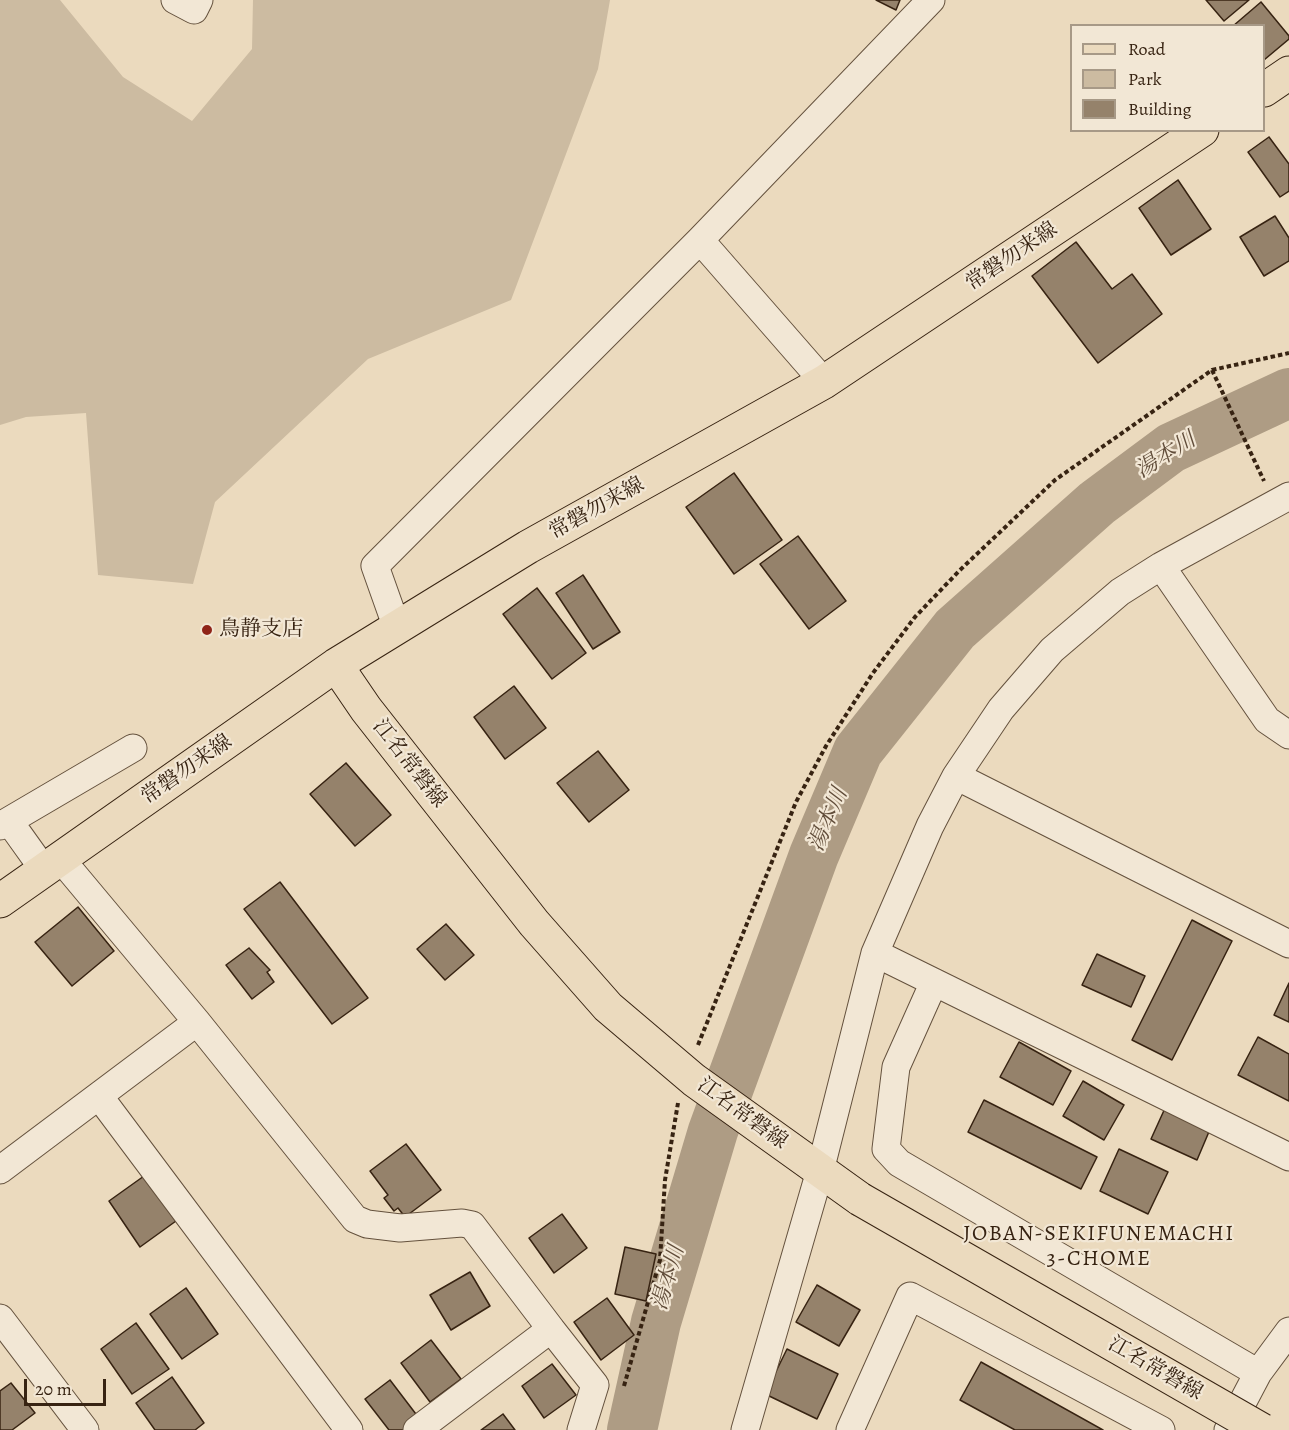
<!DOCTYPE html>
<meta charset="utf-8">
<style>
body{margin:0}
#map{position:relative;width:1289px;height:1430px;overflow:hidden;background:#ebdabe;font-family:Alegreya,serif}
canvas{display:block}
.legend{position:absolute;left:1070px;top:24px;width:195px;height:108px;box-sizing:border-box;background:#f2e7d5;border:2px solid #a79987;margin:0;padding:8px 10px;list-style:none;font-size:18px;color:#372312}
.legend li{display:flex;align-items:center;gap:12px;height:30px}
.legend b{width:30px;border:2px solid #a79987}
.scale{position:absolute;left:24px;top:1379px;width:82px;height:27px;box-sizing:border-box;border:3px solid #372312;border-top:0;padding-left:8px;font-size:18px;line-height:21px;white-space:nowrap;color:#372312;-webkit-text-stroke:4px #f2e7d5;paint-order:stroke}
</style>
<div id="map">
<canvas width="1289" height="1430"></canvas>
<ul class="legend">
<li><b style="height:8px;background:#ebdabe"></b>Road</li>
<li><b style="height:16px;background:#ccbba1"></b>Park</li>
<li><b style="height:16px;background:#95826b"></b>Building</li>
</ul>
<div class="scale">20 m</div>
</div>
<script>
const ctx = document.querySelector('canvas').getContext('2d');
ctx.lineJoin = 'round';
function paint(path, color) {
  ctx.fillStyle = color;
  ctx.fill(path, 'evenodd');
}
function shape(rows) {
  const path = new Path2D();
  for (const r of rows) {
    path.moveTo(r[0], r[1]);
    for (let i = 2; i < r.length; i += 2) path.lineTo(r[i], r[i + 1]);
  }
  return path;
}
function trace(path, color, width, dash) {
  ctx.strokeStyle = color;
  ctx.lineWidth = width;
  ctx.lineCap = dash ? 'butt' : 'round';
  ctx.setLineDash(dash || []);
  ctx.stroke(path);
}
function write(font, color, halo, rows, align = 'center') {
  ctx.font = font + ' Alegreya,"Noto Serif JP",serif';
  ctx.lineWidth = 4.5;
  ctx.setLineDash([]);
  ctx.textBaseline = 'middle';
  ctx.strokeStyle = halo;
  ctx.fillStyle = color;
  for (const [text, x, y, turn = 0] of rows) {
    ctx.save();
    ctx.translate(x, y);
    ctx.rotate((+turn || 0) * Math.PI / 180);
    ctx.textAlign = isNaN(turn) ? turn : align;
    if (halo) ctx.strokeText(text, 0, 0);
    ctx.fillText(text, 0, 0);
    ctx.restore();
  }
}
paint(shape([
 [0,0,60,0,123,77,192,121,252,49,253,0,610,0,598,69,511,300,368,359,215,502,193,584,98,575,86,413,26,417,0,425]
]), '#ccbba1');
trace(shape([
 [632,1430,656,1322,713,1131,814,855,858,751,955,629,1097,503,1171,448,1289,393]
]), '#ae9c84', 50);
const building = shape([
 [876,0,900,0,896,10,876,0],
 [1206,0,1249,0,1224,21,1206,0],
 [1261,2,1289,36,1289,39,1264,60,1264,26,1233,26,1261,2],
 [1269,137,1289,164,1289,191,1280,197,1248,152,1269,137],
 [1178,180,1211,229,1171,255,1139,208,1178,180],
 [1275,216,1289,238,1289,261,1264,276,1240,237,1275,216],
 [1076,242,1112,289,1132,274,1162,314,1098,363,1032,276,1076,242],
 [734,473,782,540,734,574,686,507,734,473],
 [798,536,846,601,809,629,760,564,798,536],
 [583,575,620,632,593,649,556,593,583,575],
 [537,588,586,653,552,679,503,614,537,588],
 [514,686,546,728,505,759,474,717,514,686],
 [598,751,629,790,589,822,557,783,598,751],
 [346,763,391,815,355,846,310,794,346,763],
 [280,882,368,998,332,1024,244,909,280,882],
 [78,907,114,951,72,986,35,942,78,907],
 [1192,920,1232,941,1172,1060,1132,1040,1192,920],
 [446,924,474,955,445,980,417,949,446,924],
 [249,948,270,970,267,972,274,982,252,999,226,965,249,948],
 [1097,954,1145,976,1131,1007,1082,985,1097,954],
 [1289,983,1289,1022,1274,1015,1289,983],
 [1258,1037,1289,1054,1289,1101,1238,1075,1258,1037],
 [1019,1042,1071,1071,1053,1105,1000,1077,1019,1042],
 [1083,1081,1124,1105,1104,1140,1063,1116,1083,1081],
 [984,1100,1097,1157,1081,1189,968,1132,984,1100],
 [1166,1106,1211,1127,1197,1160,1151,1139,1166,1106],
 [406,1144,441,1190,405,1217,398,1208,394,1211,384,1198,388,1195,370,1171,406,1144],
 [1119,1149,1168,1172,1148,1214,1100,1191,1119,1149],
 [144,1176,176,1221,140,1247,109,1201,144,1176],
 [562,1214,587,1248,554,1273,529,1238,562,1214],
 [625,1247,656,1254,646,1301,615,1294,625,1247],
 [470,1272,490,1306,451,1330,430,1295,470,1272],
 [817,1285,860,1310,839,1346,796,1322,817,1285],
 [186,1288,218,1334,182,1359,150,1314,186,1288],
 [607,1298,634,1335,601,1360,574,1322,607,1298],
 [136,1323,169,1369,132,1394,101,1349,136,1323],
 [431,1340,461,1379,430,1402,401,1363,431,1340],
 [787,1349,838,1374,817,1419,765,1394,787,1349],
 [981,1362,1103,1430,1015,1430,960,1400,981,1362],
 [552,1364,576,1395,544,1418,522,1386,552,1364],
 [172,1377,204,1423,195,1430,155,1430,136,1403,172,1377],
 [390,1380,422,1422,412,1430,389,1430,365,1399,390,1380],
 [11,1383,35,1413,12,1430,0,1430,0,1391,11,1383],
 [503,1414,515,1430,481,1430,503,1414]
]);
paint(building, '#95826b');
trace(building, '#372312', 1.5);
const minor = shape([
 [175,0,194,10,199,0],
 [700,240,824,382],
 [1161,566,1267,720,1289,735],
 [397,628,375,566,700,240,931,0],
 [956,776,1289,944],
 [9,821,44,870],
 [0,826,133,748],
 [60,858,197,1022,355,1219,367,1224,400,1228,462,1223,472,1225,551,1329],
 [875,953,1289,1157],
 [934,982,896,1067,886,1149,899,1163,1258,1373],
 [99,1096,349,1430],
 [0,1170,197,1022],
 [0,1318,85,1430],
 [417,1430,551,1329,595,1385,581,1430],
 [745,1430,820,1171,875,953,930,826,956,776,1001,709,1052,650,1120,592,1161,566,1289,496],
 [850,1430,910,1296,1161,1430],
 [1228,1430,1258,1373,1289,1331]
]);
const primary = shape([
 [1264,90,1289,73],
 [336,665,366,709,534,923,608,1007,694,1080,860,1199],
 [0,901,336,665,528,547,824,382,1202,130]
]);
trace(minor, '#64513d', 29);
trace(primary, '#372312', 35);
trace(shape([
 [1212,370,1264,481],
 [698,1045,796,802,826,746,873,673,915,617,960,570,1055,480,1212,370,1289,353],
 [624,1386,660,1260,665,1180,678,1103]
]), '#372312', 4, [4.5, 3]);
trace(minor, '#f2e7d5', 27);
trace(primary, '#ebdabe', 33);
const primaryBridge = shape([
 [860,1199,1262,1430]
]);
trace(primaryBridge, '#372312', 35, []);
trace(primaryBridge, '#ebdabe', 33);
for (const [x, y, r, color] of [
 [207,630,6,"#8f2418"]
]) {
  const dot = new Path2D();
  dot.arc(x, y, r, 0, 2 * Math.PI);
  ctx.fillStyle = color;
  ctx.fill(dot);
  trace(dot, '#f2e7d5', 2);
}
write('21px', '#372312', '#f2e7d5', [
 ["常磐勿来線",1012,257,-34],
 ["常磐勿来線",597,509,-29],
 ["江名常磐線",409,764,52],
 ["常磐勿来線",187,770,-35],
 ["江名常磐線",742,1114,36],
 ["江名常磐線",1155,1369,30]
]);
write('21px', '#372312', '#f2e7d5', [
 ["鳥静支店",219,630]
], 'left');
write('italic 22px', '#614d3a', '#f2e7d5', [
 ["湯本川",1166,456,-32],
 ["湯本川",829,820,-67],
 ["湯本川",669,1278,-74]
]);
ctx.letterSpacing = '1.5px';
write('22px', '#372312', '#f2e7d5', [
 ["JOBAN-SEKIFUNEMACHI",1099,1235],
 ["3-CHOME",1099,1260]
]);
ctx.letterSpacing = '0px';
</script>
